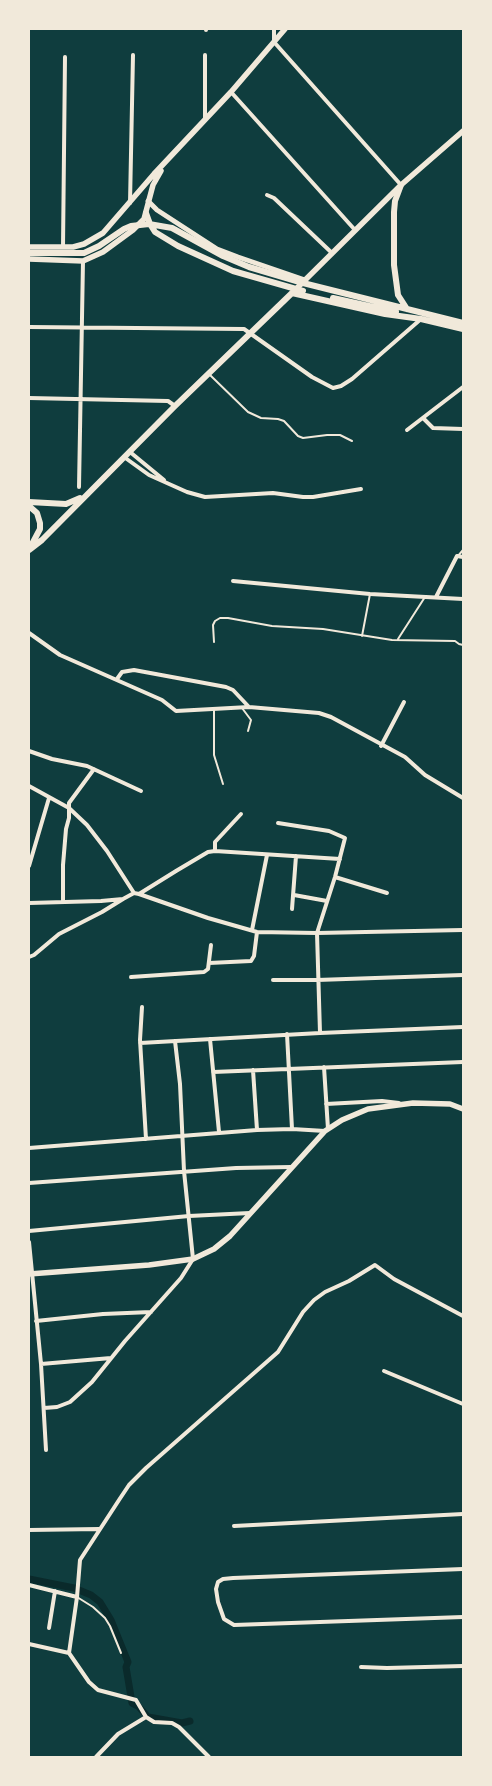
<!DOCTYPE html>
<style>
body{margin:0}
#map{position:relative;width:492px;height:1786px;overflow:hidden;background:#0f3d3e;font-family:"Roboto Condensed",sans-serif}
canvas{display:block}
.frame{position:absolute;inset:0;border:30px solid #f1e9da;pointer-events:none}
</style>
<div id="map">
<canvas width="492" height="1786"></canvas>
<div class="frame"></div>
</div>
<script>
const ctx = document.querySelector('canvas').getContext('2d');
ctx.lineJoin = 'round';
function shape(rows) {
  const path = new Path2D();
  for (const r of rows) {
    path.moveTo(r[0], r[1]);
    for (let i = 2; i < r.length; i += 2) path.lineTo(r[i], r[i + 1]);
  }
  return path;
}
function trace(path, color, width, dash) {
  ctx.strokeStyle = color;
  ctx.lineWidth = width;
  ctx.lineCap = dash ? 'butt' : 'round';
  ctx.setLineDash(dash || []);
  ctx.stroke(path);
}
trace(shape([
 [29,1579,74,1588,91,1595,100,1602,111,1620,128,1662,126,1667,132,1703,138,1706,148,1717,182,1723,190,1721]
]), '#0a2a2b', 7);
trace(shape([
 [210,375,248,412,261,418,278,419,284,421,298,436,303,438,327,435,340,435,352,441],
 [458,556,463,550],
 [362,636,370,594],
 [398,639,425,597],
 [214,642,213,625,215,621,220,618,228,618,272,626,323,629,392,640,455,641,459,644,463,645],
 [242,708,251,720,248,731],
 [214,710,214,755,223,784],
 [77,1597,93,1607,105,1618,110,1626,121,1653]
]), '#f1e9da', 2);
trace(shape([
 [274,29,274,42,401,185],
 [206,30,206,29],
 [231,92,355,230],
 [205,120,205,55],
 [267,195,274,198,332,253],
 [130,203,133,55],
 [63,247,65,57],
 [29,327,244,329,312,377,333,388,341,386,352,379,421,319],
 [29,398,168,401,175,406],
 [423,418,433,428,463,429],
 [407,430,463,387],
 [130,452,164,480],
 [124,457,149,475,187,492,205,497,273,493,303,497,313,497,361,489],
 [79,487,83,261],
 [233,581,370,594,463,599],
 [436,597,457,556,463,557],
 [29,633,60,655,162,700,176,711,249,707,319,713,331,717,405,757,425,775,463,798],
 [117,679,122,672,134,670,226,687,233,690,249,707],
 [381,746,404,702],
 [29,751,52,759,87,766,141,791],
 [29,786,69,808,87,825,107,851,134,893],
 [278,823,329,831,345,838,335,877,317,933,320,1033],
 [215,851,215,842,241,814],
 [29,866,49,798],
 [335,877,387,893],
 [134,893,139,894,208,918,257,932,317,933,463,930],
 [139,894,176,871,208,852,215,851,340,859],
 [294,895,327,901],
 [63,902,63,865,66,829,69,818,69,803,94,769],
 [29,903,101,901,123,899,134,893],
 [292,909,296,856],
 [252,930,267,855],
 [29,957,34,955,59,934,102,912,123,899],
 [209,963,251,961,254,956,257,932],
 [131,977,204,972,208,969,211,945],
 [273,980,317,980,463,975],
 [142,1007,140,1040,146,1139],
 [287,1034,292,1129],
 [210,1039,219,1132],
 [140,1043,320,1033,463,1027],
 [324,1067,328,1129],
 [253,1070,257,1130],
 [213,1072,463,1062],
 [326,1104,382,1101,399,1103],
 [29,1148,257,1130,292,1129,325,1131],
 [29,1183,236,1168,291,1167],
 [29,1231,189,1216,250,1213],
 [29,1242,41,1364,46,1450],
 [36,1321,103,1314,151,1312],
 [41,1364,111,1358],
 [384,1371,463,1404],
 [44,1408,57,1407,70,1402,92,1382,125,1341,181,1278,193,1259,184,1171,180,1084,175,1041],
 [234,1526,463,1514],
 [29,1530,99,1529],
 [463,1569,233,1578,223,1579,218,1582,216,1589,218,1602,224,1619,234,1625,463,1617],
 [29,1585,77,1597],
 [49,1628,55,1591],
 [29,1644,69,1653,89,1682,98,1690,136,1700,146,1717],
 [69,1653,77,1597,80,1560,119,1500,129,1485,146,1468,278,1352,303,1312,314,1300,325,1292,349,1281,375,1265,394,1279,463,1316],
 [361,1667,387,1668,463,1666],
 [146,1717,154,1722,172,1723,179,1727,209,1757],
 [96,1757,118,1734,146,1717]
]), '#f1e9da', 4);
trace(shape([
 [148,201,157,210,217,249,238,257,305,280]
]), '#f1e9da', 5);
trace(shape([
 [29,247,73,247,84,244,103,233,154,174,231,92,285,29],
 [29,259,83,261,103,252,133,230,144,219,153,185,161,171],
 [294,291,401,185,463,131],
 [29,1274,149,1265,193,1259,214,1249,230,1236,325,1131,342,1120,368,1109,413,1103,450,1104,463,1109]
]), '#f1e9da', 5.5);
trace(shape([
 [401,185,395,201,394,212,394,265,398,295,407,309],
 [146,213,150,224,155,232,178,246,233,271,303,291],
 [29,253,84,253,99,246,124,229,131,226,149,224,172,228,223,256,249,267,303,283,463,323],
 [333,298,396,312],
 [29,502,66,504,80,498],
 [29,506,37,513,40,523,40,529,31,546],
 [29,550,42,540,175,406,292,293,385,314,421,319,463,329]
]), '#f1e9da', 6);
</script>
